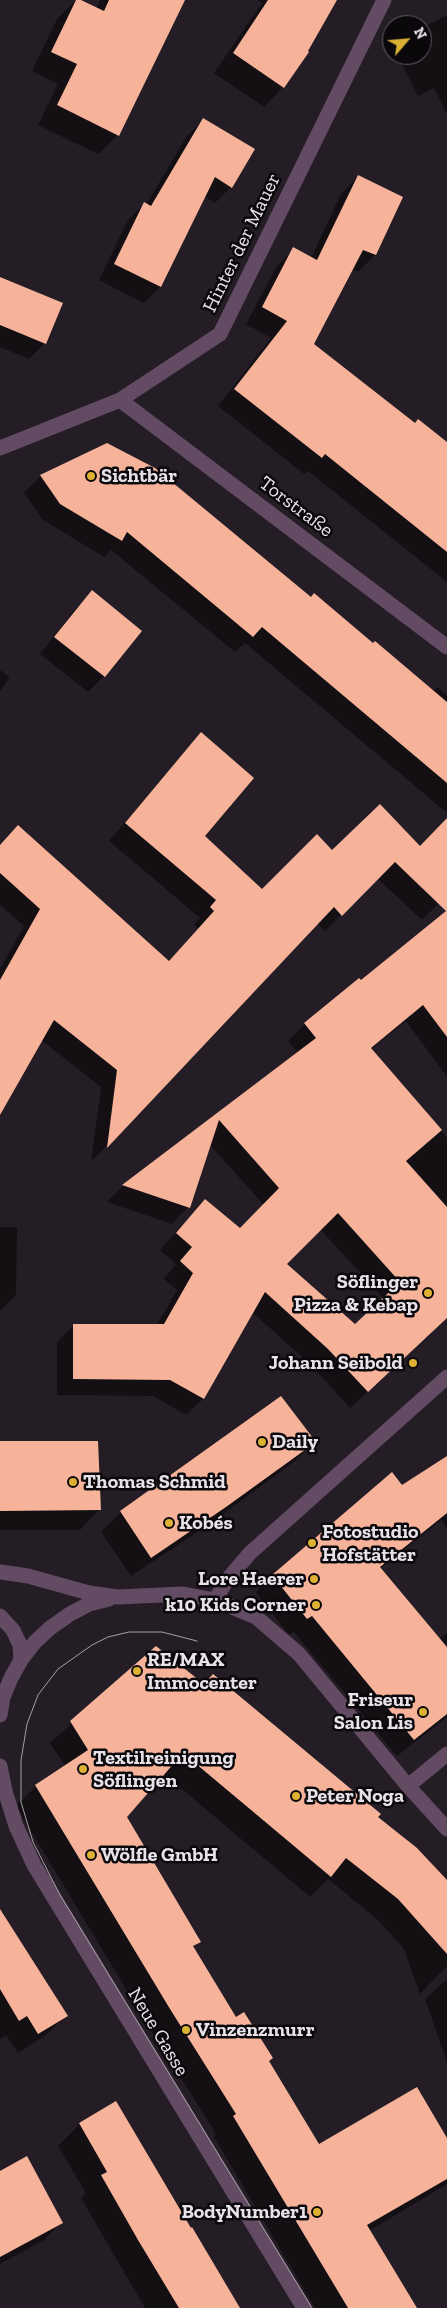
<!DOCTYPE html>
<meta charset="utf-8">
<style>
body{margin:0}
#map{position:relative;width:447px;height:2308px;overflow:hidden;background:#241d25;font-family:"Zilla Slab",serif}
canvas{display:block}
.north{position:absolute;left:382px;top:15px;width:50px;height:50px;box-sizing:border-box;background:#0b080c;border:1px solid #635f64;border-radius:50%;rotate:63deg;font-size:14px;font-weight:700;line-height:20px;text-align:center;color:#e7e2e8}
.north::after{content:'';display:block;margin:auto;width:18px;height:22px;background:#ddb133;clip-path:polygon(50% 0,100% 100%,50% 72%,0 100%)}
</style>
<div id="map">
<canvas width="447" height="2308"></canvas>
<div class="north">N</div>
</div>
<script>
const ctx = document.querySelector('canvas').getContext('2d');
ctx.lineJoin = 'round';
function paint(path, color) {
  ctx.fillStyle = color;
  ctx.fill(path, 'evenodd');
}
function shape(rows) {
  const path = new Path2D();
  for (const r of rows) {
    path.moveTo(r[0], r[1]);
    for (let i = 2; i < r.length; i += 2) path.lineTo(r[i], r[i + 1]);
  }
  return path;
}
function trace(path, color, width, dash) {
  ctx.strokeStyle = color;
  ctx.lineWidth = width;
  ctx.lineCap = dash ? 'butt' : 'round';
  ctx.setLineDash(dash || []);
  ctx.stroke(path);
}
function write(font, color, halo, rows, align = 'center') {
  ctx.font = font + ' "Zilla Slab",serif';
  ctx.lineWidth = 5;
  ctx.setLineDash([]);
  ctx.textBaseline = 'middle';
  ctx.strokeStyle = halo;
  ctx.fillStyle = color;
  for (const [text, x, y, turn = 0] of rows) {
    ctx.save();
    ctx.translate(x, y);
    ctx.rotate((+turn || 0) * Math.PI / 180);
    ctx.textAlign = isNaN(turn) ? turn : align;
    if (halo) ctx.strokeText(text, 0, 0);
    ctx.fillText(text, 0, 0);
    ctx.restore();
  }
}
paint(shape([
 [76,0,96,9,100,0,184,0,118,135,98,154,38,125,58,84,32,71,57,19],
 [257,0,335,0,283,87,264,107,214,73,262,3],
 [447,15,447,115,434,88,418,96,397,55,422,55,422,28],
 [203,120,231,187,215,203,204,196,160,287,144,303,99,280,128,220,144,204,146,205,187,136],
 [358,177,402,197,375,255,358,272,352,269,312,344,415,424,447,444,447,582,308,471,304,474,218,406,271,338,246,324,277,266,294,249,311,258,341,194],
 [0,283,45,343,29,359,0,347],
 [41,476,310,598,433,691,437,687,447,695,447,813,245,643,235,652,111,550,104,557,43,520,24,493],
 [92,592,140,631,104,676,88,692,40,654,76,608],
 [0,670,10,677,0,691],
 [201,734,203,836,262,891,332,852,420,848,447,820,447,895,422,920,377,878,325,931,317,923,91,1162,101,1087,41,1040,0,1103,0,969,24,926,0,905,0,845,18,827,168,962,198,929,194,925,200,918,109,841,185,751],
 [447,912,447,1077,406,1021,370,1050,447,1138,447,1318,350,1408,312,1366,252,1312,203,1399,186,1415,153,1396,57,1395,57,1342,74,1325,157,1325,177,1290,164,1279,176,1264,160,1250,205,1200,240,1230,264,1205,210,1145,188,1207,172,1224,107,1202,123,1186,298,1053,288,1041,305,1024,361,982],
 [320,1229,384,1299,355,1326,286,1265],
 [0,1227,17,1227,16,1295,0,1311],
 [281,1398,315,1442,295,1461,205,1527,131,1576,101,1532,121,1512],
 [0,1443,99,1510,80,1530,0,1530],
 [447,1458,447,1529,441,1520,380,1569,439,1640,447,1633,447,1717,397,1756,294,1632,289,1635,256,1592,273,1576],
 [156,1647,377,1817,447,1882,447,1966,420,1994,404,1949,378,1920,328,1879,310,1897,164,1774,126,1817,199,1941,192,1948,236,2019,268,2061,318,2146,447,2141,447,2184,369,2231,415,2308,315,2308,214,2137,216,2134,150,2029,16,1806,36,1786,66,1767,50,1743],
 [0,1911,66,2016,46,2035,18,2053,6,2035,0,2039],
 [447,1979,447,2062,425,1999],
 [116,2103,238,2308,145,2308,81,2198,86,2193,58,2146,80,2124],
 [0,2172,62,2222,44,2240,0,2264]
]), '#0007');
paint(shape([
 [76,0,81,0,104,11,109,0,185,0,119,136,57,105,77,64,51,52],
 [268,0,337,0,308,51,309,52,284,88,233,53],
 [203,118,255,149,232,188,215,177,161,287,114,264,144,202,151,206],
 [358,175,403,197,376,255,363,250,314,344,415,423,418,419,447,442,447,552,325,454,322,458,234,389,287,321,262,307,293,247,317,260],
 [0,277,63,303,46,344,0,325],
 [107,443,155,468,311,597,314,593,373,643,375,641,447,702,447,783,262,627,253,637,127,532,122,541,60,504,40,475],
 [92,590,142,631,105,677,54,637],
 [201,732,254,778,205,836,262,889,317,834,332,850,380,804,420,846,447,818,447,1037,423,1005,371,1048,442,1130,406,1161,447,1207,447,1318,368,1392,328,1349,265,1292,204,1399,170,1380,73,1379,73,1324,164,1324,193,1273,180,1261,192,1247,176,1233,205,1199,240,1228,279,1188,219,1120,190,1208,122,1185,316,1038,304,1023,359,978,361,980,446,911,395,862,342,916,334,907,107,1148,117,1070,54,1020,0,1115,0,980,40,909,0,873,0,845,18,825,169,961,214,911,210,907,216,900,125,823],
 [338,1213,400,1282,355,1324,287,1264],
 [281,1396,316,1442,226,1507,151,1558,120,1511],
 [0,1441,98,1441,101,1510,0,1511],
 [447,1456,447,1513,380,1567,447,1647,447,1714,414,1740,312,1616,307,1619,272,1575,392,1472,402,1485],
 [156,1646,204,1684,213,1674,381,1814,378,1817,417,1848,447,1880,447,1954,398,1899,346,1858,331,1877,183,1753,127,1817,201,1942,193,1946,236,2017,244,2012,273,2058,269,2061,319,2144,417,2087,447,2138,447,2179,367,2225,417,2308,348,2308,233,2116,236,2114,170,2009,35,1785,88,1750,70,1721],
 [0,1909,68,2016,38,2034,27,2016,19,2021,0,1989],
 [116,2101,191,2228,192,2227,240,2308,179,2308,138,2240,101,2175,107,2172,79,2123],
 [27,2156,63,2223,0,2257,0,2171]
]), '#f6b39a');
trace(shape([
 [120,400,447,647],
 [0,448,120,400,220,334,384,0],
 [0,1572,28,1576,89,1593,118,1597,183,1594,215,1600,256,1617,299,1654,408,1786,447,1829],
 [215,1600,227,1580,250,1553,447,1377],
 [0,1616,13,1630,20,1645,21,1660],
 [0,1715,3,1697,11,1678,21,1660,35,1642,50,1628,70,1614,89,1604,109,1599],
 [0,1766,5,1791,16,1826,34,1865,304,2308],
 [408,1786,447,1754]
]), '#634b63', 15);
trace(shape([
 [197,1641,162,1632,129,1632,108,1637,92,1645,58,1669,38,1695,27,1724,21,1760,21,1802,33,1842,60,1895,312,2308]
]), '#a59fa6', 1);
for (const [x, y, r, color] of [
 [91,476,5,"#ddb133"],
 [428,1293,5,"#ddb133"],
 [413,1363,5,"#ddb133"],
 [262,1442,5,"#ddb133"],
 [73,1482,5,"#ddb133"],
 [169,1523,5,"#ddb133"],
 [312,1543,5,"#ddb133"],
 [314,1579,5,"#ddb133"],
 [316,1605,5,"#ddb133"],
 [137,1671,5,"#ddb133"],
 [423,1712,5,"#ddb133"],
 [83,1769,5,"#ddb133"],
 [296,1796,5,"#ddb133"],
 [91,1855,5,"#ddb133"],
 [186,2030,5,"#ddb133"],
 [317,2212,5,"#ddb133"]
]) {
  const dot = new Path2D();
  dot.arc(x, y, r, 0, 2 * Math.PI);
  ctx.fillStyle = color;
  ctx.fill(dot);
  trace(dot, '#0b080c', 2);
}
write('20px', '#e7e2e8', '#0b080c', [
 ["Hinter der Mauer",242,243,-64],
 ["Torstraße",296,507,37],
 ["Neue Gasse",158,2032,59]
]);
write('bold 20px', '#e7e2e8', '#0b080c', [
 ["Sichtbär",101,476],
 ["Söflinger",418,1282,"right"],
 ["Pizza & Kebap",418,1305,"right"],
 ["Johann Seibold",403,1363,"right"],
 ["Daily",272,1442],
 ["Thomas Schmid",83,1482],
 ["Kobés",179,1523],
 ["Fotostudio",322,1532],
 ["Hofstätter",322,1555],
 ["Lore Haerer",304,1579,"right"],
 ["k10 Kids Corner",306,1605,"right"],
 ["RE/MAX",147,1660],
 ["Immocenter",147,1683],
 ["Friseur",413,1700,"right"],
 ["Salon Lis",413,1723,"right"],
 ["Textilreinigung",93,1758],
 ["Söflingen",93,1781],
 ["Peter Noga",306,1796],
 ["Wölfle GmbH",101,1855],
 ["Vinzenzmurr",196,2030],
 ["BodyNumber1",307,2212,"right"]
], 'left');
</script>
